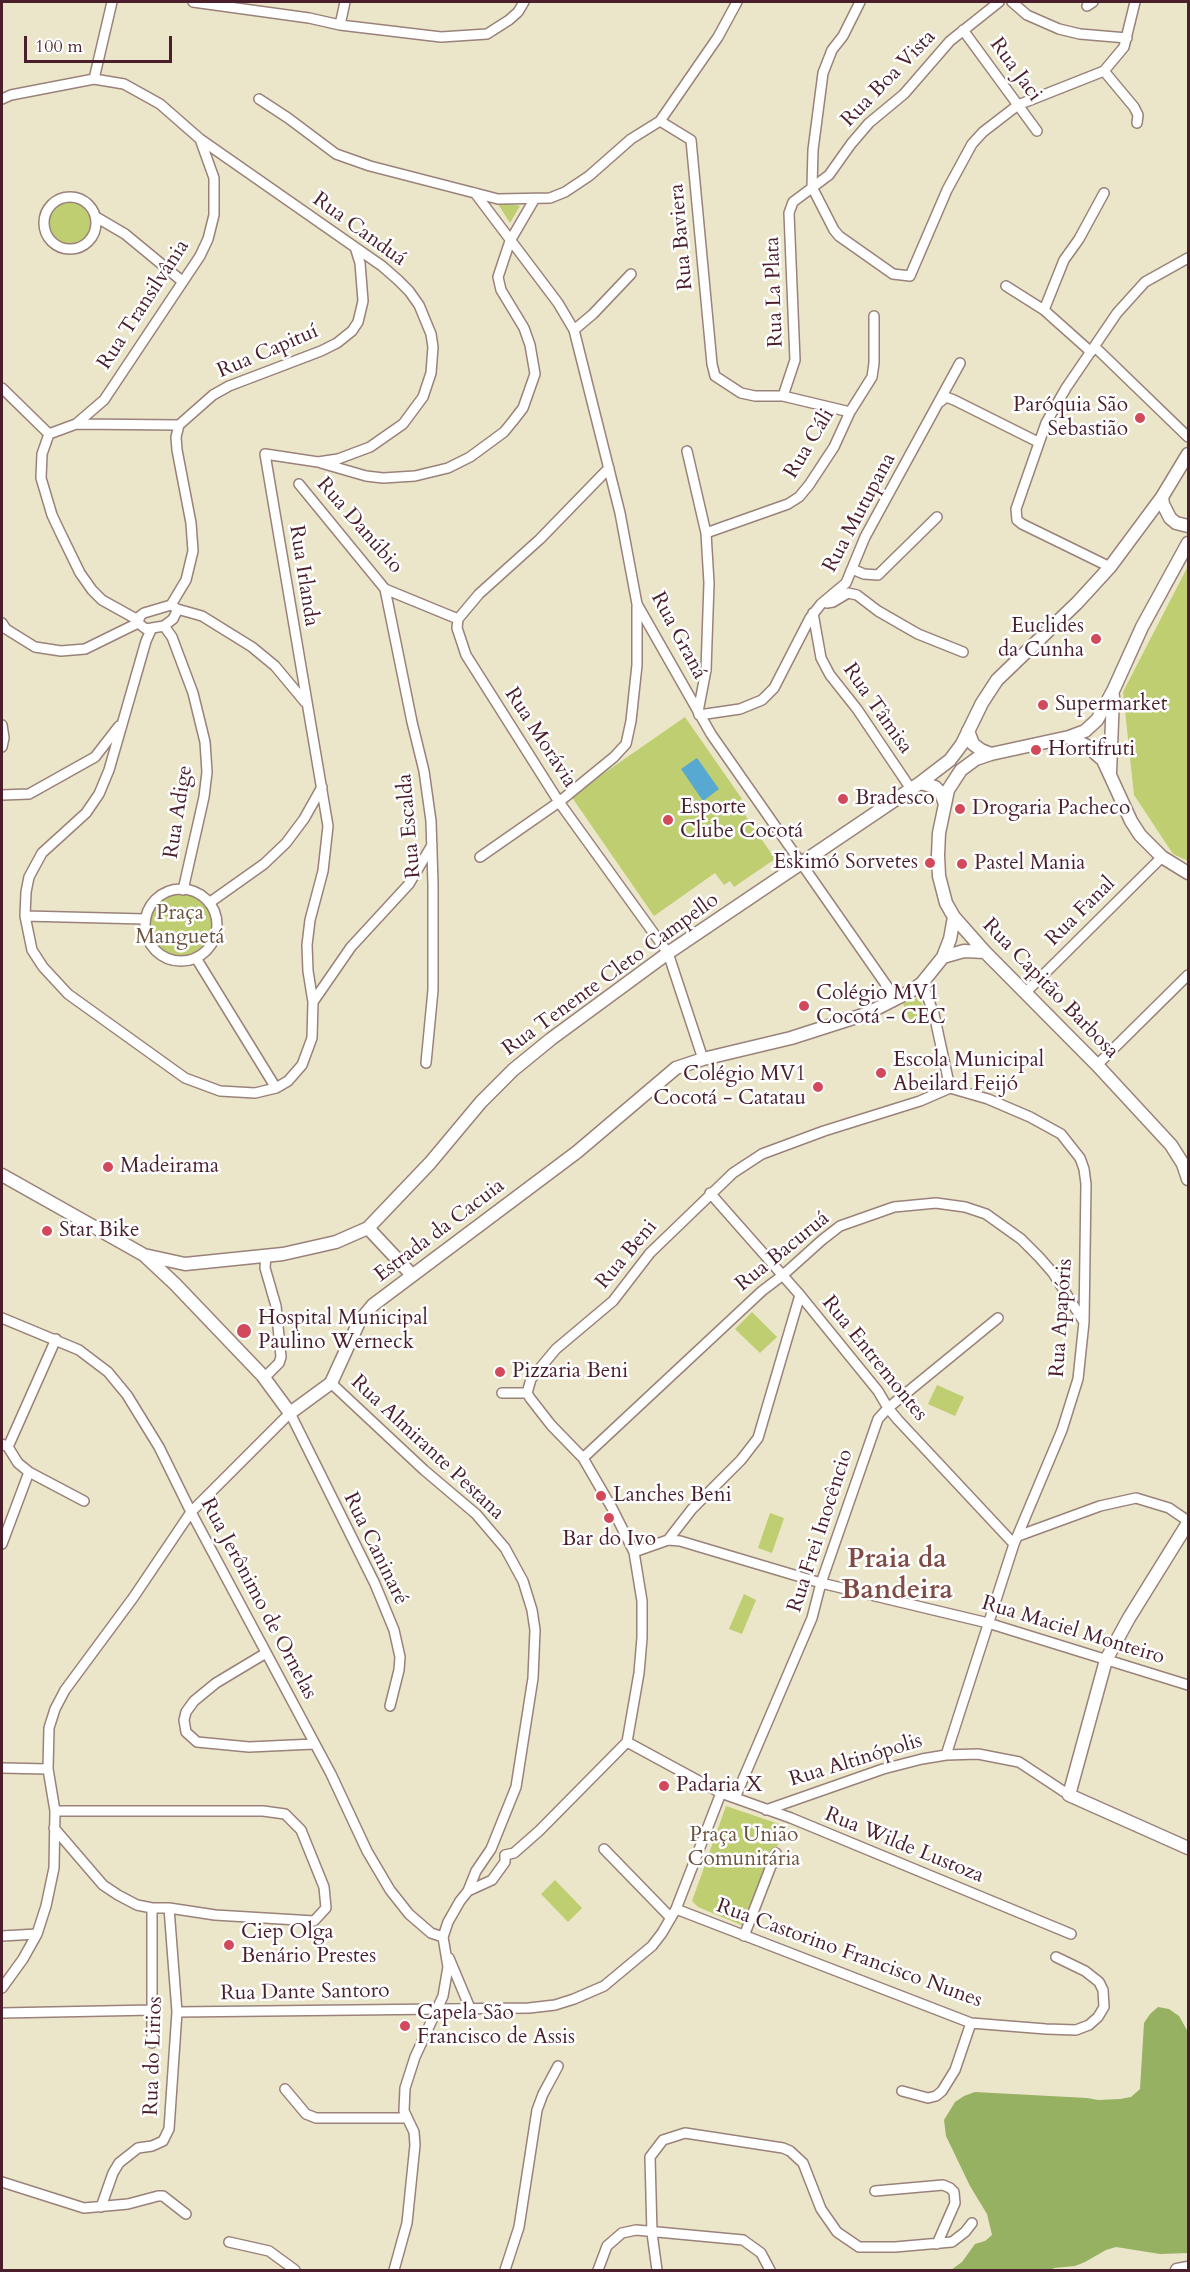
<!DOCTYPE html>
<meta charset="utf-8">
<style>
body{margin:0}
#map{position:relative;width:1190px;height:2272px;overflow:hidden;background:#ebe6c9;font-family:Cardo,serif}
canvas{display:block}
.frame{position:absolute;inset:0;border:3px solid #4a1f2b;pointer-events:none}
.scale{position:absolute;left:24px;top:36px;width:148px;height:27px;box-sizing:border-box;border:3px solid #4a1f2b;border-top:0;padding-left:8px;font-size:18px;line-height:21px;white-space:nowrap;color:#4a1f2b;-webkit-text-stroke:4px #fff;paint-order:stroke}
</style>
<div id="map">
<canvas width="1190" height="2272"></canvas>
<div class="frame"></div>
<div class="scale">100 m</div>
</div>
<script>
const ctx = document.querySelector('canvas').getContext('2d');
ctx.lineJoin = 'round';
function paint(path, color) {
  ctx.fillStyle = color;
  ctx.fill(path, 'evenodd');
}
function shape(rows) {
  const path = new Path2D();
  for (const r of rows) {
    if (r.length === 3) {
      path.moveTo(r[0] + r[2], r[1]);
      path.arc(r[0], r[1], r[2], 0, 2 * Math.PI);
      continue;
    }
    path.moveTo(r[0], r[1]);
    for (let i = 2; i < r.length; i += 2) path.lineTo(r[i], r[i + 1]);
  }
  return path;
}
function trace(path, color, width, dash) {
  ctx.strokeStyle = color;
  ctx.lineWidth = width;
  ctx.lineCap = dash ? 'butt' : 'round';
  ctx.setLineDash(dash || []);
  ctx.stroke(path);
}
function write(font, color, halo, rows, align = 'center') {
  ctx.font = font + ' Cardo,serif';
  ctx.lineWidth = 5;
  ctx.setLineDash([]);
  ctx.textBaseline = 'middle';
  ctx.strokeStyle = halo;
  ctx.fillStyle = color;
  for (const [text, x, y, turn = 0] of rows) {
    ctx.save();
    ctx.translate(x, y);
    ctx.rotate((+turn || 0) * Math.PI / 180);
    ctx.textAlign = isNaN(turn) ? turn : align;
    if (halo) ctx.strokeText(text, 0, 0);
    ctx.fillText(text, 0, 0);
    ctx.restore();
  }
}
paint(shape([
 [70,223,23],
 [496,201,520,206,510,223],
 [1188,566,1188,861,1173,854,1134,795,1123,692],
 [685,717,742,799,737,803,775,859,734,887,730,881,724,885,715,873,654,916,571,796],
 [180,926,33],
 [917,997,923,1005,925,1016,910,1020,903,1004],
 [752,1312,777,1337,760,1353,735,1329],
 [937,1385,964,1397,955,1416,928,1404],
 [770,1513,784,1518,772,1553,758,1548],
 [744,1594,756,1600,742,1634,729,1629],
 [726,1806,785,1826,746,1927,698,1907,692,1901],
 [555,1880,582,1908,568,1922,541,1894]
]), '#bece70');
paint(shape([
 [1158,2007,1169,2009,1179,2016,1188,2032,1188,2253,1160,2254,1116,2247,1106,2250,1085,2262,1075,2266,1054,2268,1052,2270,951,2270,962,2262,975,2244,985,2241,992,2235,987,2214,970,2186,946,2136,944,2120,955,2102,964,2096,975,2092,1087,2098,1098,2100,1120,2099,1131,2097,1140,2089,1144,2023,1150,2014]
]), '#96b162');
paint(shape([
 [697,758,719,789,703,801,681,769]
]), '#58a9d2');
const street = shape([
 [193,2,309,18,340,25,441,37,487,34,509,20,518,12,524,2],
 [860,2,843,36,832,50,823,73,813,150,812,187,834,230,839,236,893,274,910,276,947,190,972,144,983,132,1018,105,1104,71,1124,47,1135,2],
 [1012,2,1027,15,1059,29,1080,34,1127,38],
 [1087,6,1093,2],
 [340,25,345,2],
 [963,30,1037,131],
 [1104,71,1134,107,1138,115,1137,123],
 [94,79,112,2],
 [2,99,11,95,94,79,124,84,160,104,200,139,214,178,214,215,208,239,200,256,104,400,76,424,49,434],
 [259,99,288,118,336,154,370,166,498,199,550,198,565,192,589,176,631,139,660,121,718,37,737,2],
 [660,121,691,140,712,364,715,376,741,393,755,396,783,396,850,412],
 [475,193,558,303,574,330,620,513,637,604,711,734,896,999],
 [70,223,26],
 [96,217,125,234,182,281],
 [1006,286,1044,310],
 [574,330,593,314,631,274],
 [1095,347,1188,437],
 [1091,352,1044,310,1064,260,1079,239,1104,193],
 [2,388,49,434],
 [783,396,795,360,789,213,793,202,829,175,851,144,869,123,904,94,950,41,999,2],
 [940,402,946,397,954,400,1038,442],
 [76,424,179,425],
 [49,434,42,454,41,478,52,515,60,532,80,573,92,590,102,600,138,620],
 [687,451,706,533,709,583,706,670,698,712],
 [321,463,366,476,383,478,415,476,448,468,470,457,504,432,513,421,523,408,535,374,530,345,524,328,501,290,498,277,510,241,534,200],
 [609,468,540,539,479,594,458,619,457,628,466,655,559,802,668,953,703,1059],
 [299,484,385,589,458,619],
 [706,533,788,504,799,497,809,485,834,447,850,412,872,377,874,363,874,316],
 [1110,567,1022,524,1017,520,1016,509,1046,423,1066,388,1117,313,1145,282,1188,258],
 [852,569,864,574,878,575,937,517],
 [385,589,412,722,424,771,431,821,433,884,433,990,426,1063],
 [827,603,833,602,848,593,857,595,878,611,918,634,963,652],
 [171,605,186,580,193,551,191,523,177,450,176,437,179,425,213,395,229,386,321,351,337,343,352,331,358,322,363,301,360,263,355,247],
 [177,609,202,616,252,647,275,666,305,702],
 [813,613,821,658,830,675,857,709,911,789],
 [2,623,6,629,35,647,61,651,85,649,138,623],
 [138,623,146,629,164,626,173,619,176,613,177,609,173,606],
 [138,623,140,616,144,613,171,605],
 [164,626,172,637,193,693,205,742,207,772,204,797,183,890],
 [151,630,146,641,109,770,99,794,86,813,42,853,29,877,26,892,25,916,32,950,43,967,68,994,185,1078,220,1091,255,1093,276,1088,288,1081,302,1065,312,1038,313,1002,308,971,307,945,310,920,323,871,328,826,265,454,318,462,338,459,370,447,403,424,423,397,431,373,433,347,431,334,419,305,409,291,398,280,382,266,200,139],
 [699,715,740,709,762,700,774,688,810,618,821,604,846,583,865,537,960,363],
 [2,725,4,738,2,747],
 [2,795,29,794,95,757,119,726],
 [480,857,559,802,614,757,626,744,631,721,637,665,637,606],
 [181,925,36],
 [209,903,264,864,286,843,304,819,322,787],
 [25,916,145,919],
 [196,958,276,1088],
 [922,983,934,1014,950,1088],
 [1025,993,1162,857],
 [313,1002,351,947,409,884,432,845],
 [1097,1065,1188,975],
 [710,1193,800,1295,878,1391,888,1408,898,1420,1014,1544],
 [2,1318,79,1350,108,1372,127,1395,159,1447,191,1512,331,1774,367,1851,390,1890,409,1914,431,1933,443,1937],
 [264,1378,279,1363,281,1357,276,1306,265,1268,266,1255],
 [331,1383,424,1470,476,1514,505,1548,523,1581,532,1610,535,1630,533,1678,516,1787,491,1849,476,1871,468,1891,460,1901,448,1922,443,1937,448,1967,443,1996,415,2057,405,2088,404,2111,414,2132,415,2145,407,2223,394,2270],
 [502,1393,527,1393],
 [2,1444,8,1447,18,1463,29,1472,84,1501],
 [8,1447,56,1339],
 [583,1458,762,1291,783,1275,822,1240,840,1226,894,1207,936,1203,965,1207,986,1214,1021,1239,1039,1257,1053,1273,1084,1322],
 [1018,1536,1100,1506,1136,1498,1169,1508,1188,1521],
 [668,1540,680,1541,821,1583,988,1623,1188,1685],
 [2,1544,29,1472],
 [634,1552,668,1540,692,1509,741,1460,758,1438,800,1295],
 [266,1653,216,1683,194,1701,186,1712,184,1720,186,1732,197,1742,249,1747,314,1744],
 [627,1742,721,1793,791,1818,1071,1934],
 [946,1755,1014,1544,1062,1430,1078,1379,1084,1322,1086,1184,1084,1169,1080,1158,1061,1134,1030,1117,988,1099,950,1088],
 [2,1768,48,1769],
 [735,1798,812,1618,821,1583,878,1419,888,1408,998,1318],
 [766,1810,883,1769,922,1759,946,1755,978,1754,1019,1762,1069,1795],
 [54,1828,103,1885,118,1895,137,1905,152,1908,169,1908,215,1915,314,1921,326,1908,324,1887,301,1830,285,1814,263,1811,55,1811],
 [604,1849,671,1918],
 [505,1855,514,1853,539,1831,627,1742,639,1673,642,1638,642,1601,634,1552,612,1508,583,1458,551,1425,530,1398,527,1393,531,1379,556,1349,613,1301,650,1253,733,1173,762,1154,824,1131,920,1101,950,1088],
 [468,1891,492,1880,505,1862,505,1855],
 [152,1908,152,2043],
 [676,1909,971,2023,1046,2029,1076,2030,1089,2025,1098,2017,1104,2007,1103,1990,1099,1982,1085,1971,1056,1957],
 [2,1936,37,1934],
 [744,1936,776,1853],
 [449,1958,470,2008],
 [2,1988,23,1959,37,1934,46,1906,54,1868,55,1811,48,1769,49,1728,55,1709,65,1690,133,1598,191,1512,290,1413,375,1584,394,1630,400,1657,399,1670,390,1706],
 [177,2012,529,2008,555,2005,574,1999,604,1986,652,1946,662,1933,676,1909,721,1793],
 [2,2013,153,2010],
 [285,2089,306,2114,316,2118,407,2118],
 [902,2091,928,2098,936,2096,942,2091,955,2070,971,2023],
 [2,2182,84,2208,128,2204,158,2196,163,2196,186,2214],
 [875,2191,943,2185,950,2188,954,2192,955,2203,937,2244],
 [101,2207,113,2173,119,2163,138,2148,152,2146,163,2141,169,2129,177,2012,169,1908],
 [229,2242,269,2251,295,2270],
 [505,2270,519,2227,537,2110,543,2094,558,2066],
 [598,2270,607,2246,622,2233,636,2230,743,2240,761,2253,770,2270],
 [657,2270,652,2233,650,2157,663,2140,685,2133,783,2148,790,2151,803,2163,821,2209,837,2232,859,2247,895,2247,952,2242,965,2232,972,2223]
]);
const secondary = shape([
 [1162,497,1163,504,1170,518,1176,523,1188,526],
 [1188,543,1142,627,1113,691,1097,720,1085,731,1069,737,991,754,976,759,961,770,948,790,939,833,938,855,939,876,946,903,954,917,985,952,1097,1065,1171,1145,1183,1164,1188,1179],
 [968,731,973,744,981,750,991,754],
 [1069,737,1087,746,1103,760,1131,821,1140,835,1162,857,1188,873],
 [1110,773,1113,696],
 [920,783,935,787,941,793,945,804],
 [943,957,964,951,985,952],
 [2,1175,144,1255,175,1284,262,1375,290,1413,331,1383,359,1322,373,1305,577,1152,676,1068,703,1059,791,1038,866,1014,911,991,922,983,943,957,950,939,954,917],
 [368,1228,412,1275],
 [144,1255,185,1264,283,1254,336,1242,368,1228,430,1163,481,1102,513,1070,551,1039,668,953,920,783,950,760,962,744,982,703,997,680,1077,603,1110,567,1162,497,1188,454],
 [1188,1523,1129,1618,1106,1660,1069,1795,1188,1848],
 [1177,2270,1188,2268]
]);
trace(street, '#9a827a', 12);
trace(secondary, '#9a827a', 15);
trace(street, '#fff', 9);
trace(secondary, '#fff', 12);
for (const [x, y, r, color] of [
 [1140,418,6,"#d1495b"],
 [1096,639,6,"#d1495b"],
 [1043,705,6,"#d1495b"],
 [1036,750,6,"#d1495b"],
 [843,799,6,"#d1495b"],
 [960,809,6,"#d1495b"],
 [668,820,6,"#d1495b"],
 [930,863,6,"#d1495b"],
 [962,864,6,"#d1495b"],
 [804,1006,6,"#d1495b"],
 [881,1073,6,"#d1495b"],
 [818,1087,6,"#d1495b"],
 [108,1167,6,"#d1495b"],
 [47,1231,6,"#d1495b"],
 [244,1331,8,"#d1495b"],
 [500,1372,6,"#d1495b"],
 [601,1496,6,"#d1495b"],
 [609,1518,6,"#d1495b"],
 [664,1786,6,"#d1495b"],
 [229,1945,6,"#d1495b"],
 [405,2026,6,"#d1495b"]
]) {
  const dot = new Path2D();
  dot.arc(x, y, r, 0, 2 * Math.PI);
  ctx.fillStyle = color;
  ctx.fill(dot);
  trace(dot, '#fff', 2);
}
write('21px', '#4a1f2b', '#fff', [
 ["Rua Jaci",1015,70,54],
 ["Rua Boa Vista",889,79,-46],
 ["Rua Canduá",359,230,36],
 ["Rua Baviera",682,237,-95],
 ["Rua La Plata",775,292,-92],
 ["Rua Transilvânia",144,305,-57],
 ["Rua Capituí",268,352,-23],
 ["Rua Cáli",810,444,-59],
 ["Rua Mutupana",860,513,-62],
 ["Rua Danúbio",359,526,49],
 ["Rua Irlanda",303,576,81],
 ["Rua Graná",678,636,62],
 ["Rua Tâmisa",877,709,55],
 ["Rua Morávia",540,738,57],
 ["Rua Adige",179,812,-81],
 ["Rua Escalda",410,826,-95],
 ["Rua Fanal",1081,912,-45],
 ["Rua Tenente Cleto Campello",611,975,-36],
 ["Rua Capitão Barbosa",1050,989,46],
 ["Estrada da Cacuia",440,1231,-37],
 ["Rua Bacuruá",783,1252,-39],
 ["Rua Beni",627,1255,-50],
 ["Rua Apapóris",1062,1318,-86],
 ["Rua Entremontes",874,1359,51],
 ["Rua Almirante Pestana",427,1448,43],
 ["Rua Frei Inocêncio",821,1531,-72],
 ["Rua Caninaré",375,1549,64],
 ["Rua Jerônimo de Ornelas",258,1599,62],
 ["Rua Maciel Monteiro",1073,1631,17],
 ["Rua Altinópolis",856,1761,-17],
 ["Rua Wilde Lustoza",904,1846,22],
 ["Rua Castorino Francisco Nunes",849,1954,20],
 ["Rua Dante Santoro",305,1993,-1],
 ["Rua do Lirios",154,2056,-88]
]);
write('21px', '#4a1f2b', '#fff', [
 ["Paróquia São",1128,406,"right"],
 ["Sebastião",1128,430,"right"],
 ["Euclides",1084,627,"right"],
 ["da Cunha",1084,651,"right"],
 ["Supermarket",1055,705],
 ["Hortifruti",1048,750],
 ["Bradesco",855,799],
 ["Esporte",680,808],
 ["Clube Cocotá",680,832],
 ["Drogaria Pacheco",972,809],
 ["Eskimó Sorvetes",918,863,"right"],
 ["Pastel Mania",974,864],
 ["Colégio MV1",816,994],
 ["Cocotá - CEC",816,1018],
 ["Escola Municipal",893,1061],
 ["Abeilard Feijó",893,1085],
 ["Colégio MV1",806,1075,"right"],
 ["Cocotá - Catatau",806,1099,"right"],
 ["Madeirama",120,1167],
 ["Star Bike",59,1231],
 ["Hospital Municipal",258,1319],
 ["Paulino Werneck",258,1343],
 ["Pizzaria Beni",512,1372],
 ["Lanches Beni",613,1496],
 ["Bar do Ivo",609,1540,"center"],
 ["Padaria X",676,1786],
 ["Ciep Olga",241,1933],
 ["Benário Prestes",241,1957],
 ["Capela São",417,2014],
 ["Francisco de Assis",417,2038]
], 'left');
write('21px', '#6d5440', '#fff', [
 ["Praça",180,914],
 ["Manguetá",180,938],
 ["Praça União",744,1836],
 ["Comunitária",744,1860]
]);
write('bold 27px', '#804b44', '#fff', [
 ["Praia da",897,1561],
 ["Bandeira",897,1592]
]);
</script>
